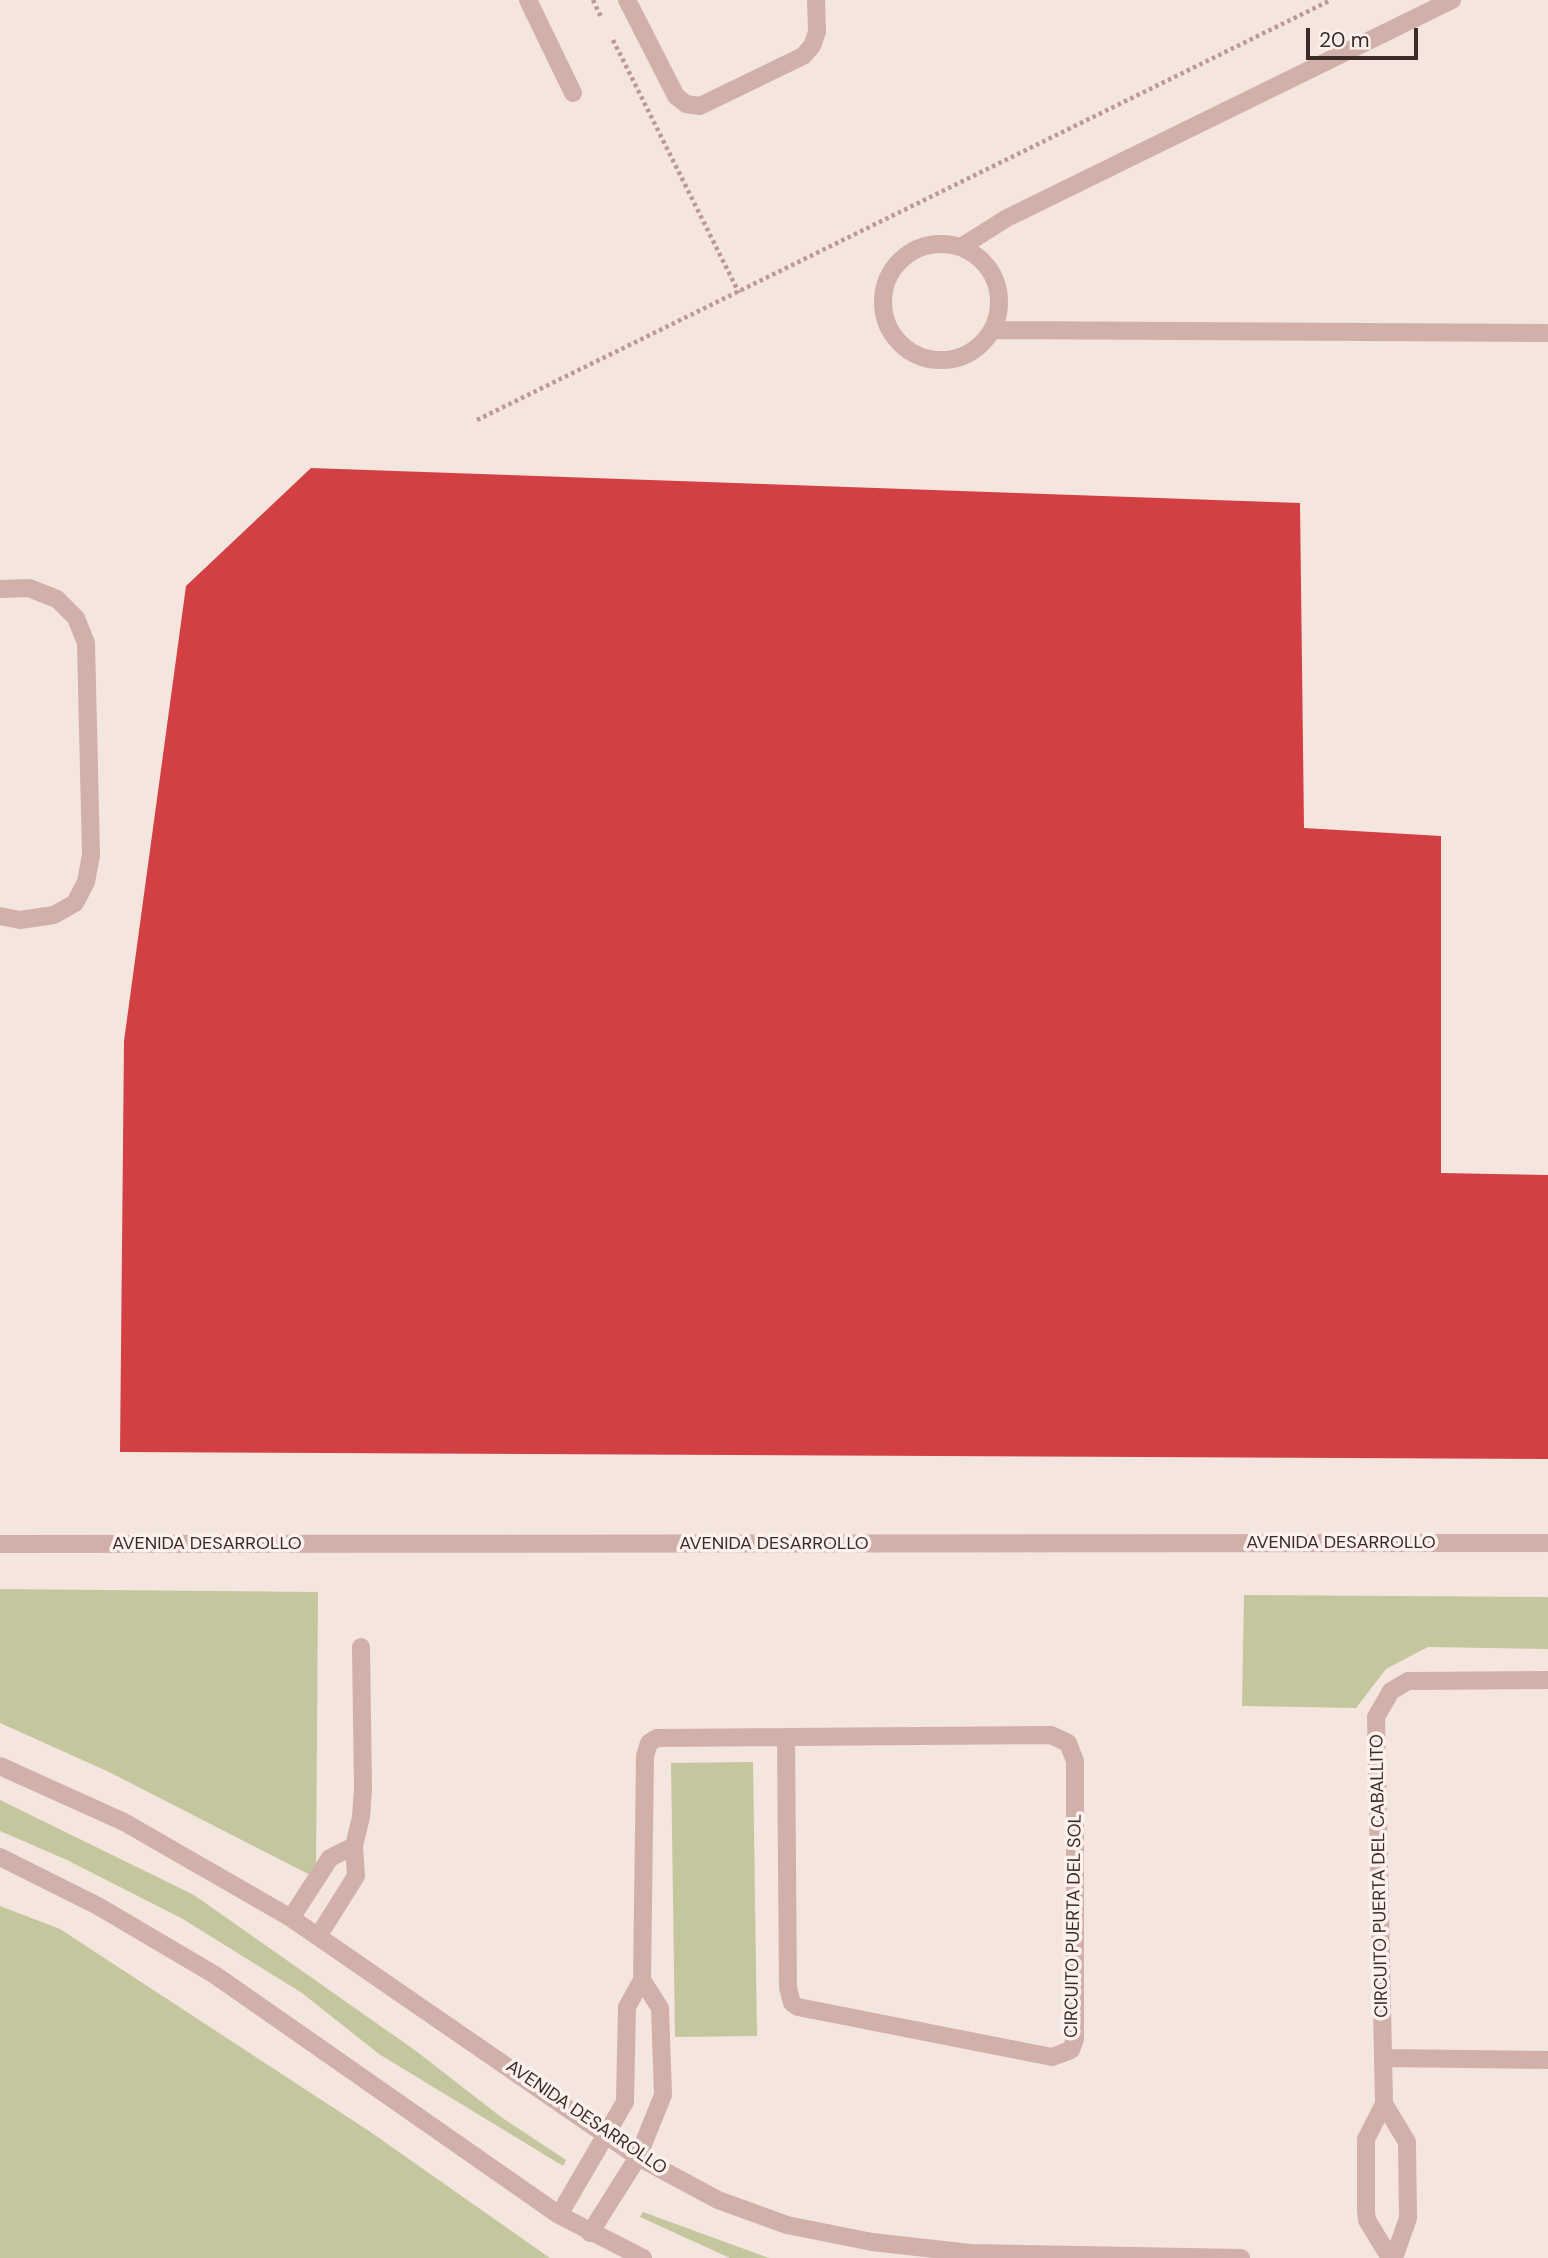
<!DOCTYPE html>
<style>
body{margin:0}
#map{position:relative;width:1548px;height:2258px;overflow:hidden;background:#f5e5df;font-family:"DM Sans",sans-serif}
canvas{display:block}
.scale{position:absolute;left:1306px;top:28px;width:112px;height:32px;box-sizing:border-box;border:4px solid #3c2a29;border-top:0;padding-left:9px;font-size:21px;line-height:24px;white-space:nowrap;color:#3c2a29;-webkit-text-stroke:5px #fcf1ec;paint-order:stroke}
</style>
<div id="map">
<canvas width="1548" height="2258"></canvas>
<div class="scale">20 m</div>
</div>
<script>
const ctx = document.querySelector('canvas').getContext('2d');
ctx.lineJoin = 'round';
function paint(path, color) {
  ctx.fillStyle = color;
  ctx.fill(path, 'evenodd');
}
function shape(rows) {
  const path = new Path2D();
  for (const r of rows) {
    if (r.length === 3) {
      path.moveTo(r[0] + r[2], r[1]);
      path.arc(r[0], r[1], r[2], 0, 2 * Math.PI);
      continue;
    }
    path.moveTo(r[0], r[1]);
    for (let i = 2; i < r.length; i += 2) path.lineTo(r[i], r[i + 1]);
  }
  return path;
}
function trace(path, color, width, dash) {
  ctx.strokeStyle = color;
  ctx.lineWidth = width;
  ctx.lineCap = dash ? 'butt' : 'round';
  ctx.setLineDash(dash || []);
  ctx.stroke(path);
}
function write(font, color, halo, rows, align = 'center') {
  ctx.font = font + ' "DM Sans",sans-serif';
  ctx.lineWidth = 7;
  ctx.setLineDash([]);
  ctx.textBaseline = 'middle';
  ctx.strokeStyle = halo;
  ctx.fillStyle = color;
  for (const [text, x, y, turn = 0] of rows) {
    ctx.save();
    ctx.translate(x, y);
    ctx.rotate((+turn || 0) * Math.PI / 180);
    ctx.textAlign = isNaN(turn) ? turn : align;
    if (halo) ctx.strokeText(text, 0, 0);
    ctx.fillText(text, 0, 0);
    ctx.restore();
  }
}
paint(shape([
 [0,1589,318,1592,316,1878,109,1772,0,1723],
 [1244,1595,1548,1597,1548,1649,1428,1647,1386,1669,1356,1708,1242,1706],
 [753,1762,757,2036,675,2037,671,1763],
 [0,1800,194,1895,416,2051,501,2117,566,2160,563,2166,379,2054,302,1993,181,1918,67,1860,0,1831],
 [0,1906,60,1929,369,2131,550,2258,0,2258],
 [643,2212,769,2258,730,2258,640,2217]
]), '#c4c79d');
paint(shape([
 [311,468,1300,503,1304,828,1441,836,1441,1173,1548,1175,1548,1459,120,1452,124,1041,186,586]
]), '#d24043');
trace(shape([
 [593,0,601,17],
 [613,40,739,293],
 [477,420,1331,0]
]), '#bc9a93', 4.5, [3.5, 3.5]);
trace(shape([
 [528,0,573,93],
 [627,0,676,96,686,104,700,106,803,56,812,46,817,32,816,0],
 [941,302,58],
 [961,247,1007,218,1452,0],
 [994,330,1548,333],
 [0,589,29,588,57,599,76,618,86,643,91,855,86,882,75,903,54,915,20,920,0,916],
 [0,1544,1548,1543],
 [0,1766,124,1822,291,1918,638,2157,718,2200,787,2225,872,2242,970,2253,1241,2258],
 [0,1857,98,1906,215,1975,559,2215,643,2258],
 [291,1918,330,1858,354,1846],
 [319,1935,356,1876,354,1846,361,1817,363,1789,361,1647],
 [1384,2058,1548,2060],
 [1384,2104,1407,2142,1408,2218,1394,2258],
 [559,2215,625,2102,627,2007,642,1980,645,1756,649,1743,657,1738,786,1737,1051,1735,1068,1743,1075,1761,1075,2039,1071,2050,1052,2057,798,2007,792,2003,788,1988,786,1737],
 [590,2233,638,2157,663,2095,660,2008,642,1980],
 [1390,2258,1367,2220,1366,2211,1366,2139,1384,2104,1376,1717,1391,1691,1408,1681,1548,1680]
]), '#d0b0a9', 18);
write('18px', '#3c2a29', '#fcf1ec', [
 ["AVENIDA DESARROLLO",1341,1543],
 ["AVENIDA DESARROLLO",207,1544],
 ["AVENIDA DESARROLLO",774,1544],
 ["CIRCUITO PUERTA DEL CABALLITO",1380,1876,-91],
 ["CIRCUITO PUERTA DEL SOL",1074,1926,-89],
 ["AVENIDA DESARROLLO",586,2118,34]
]);
</script>
